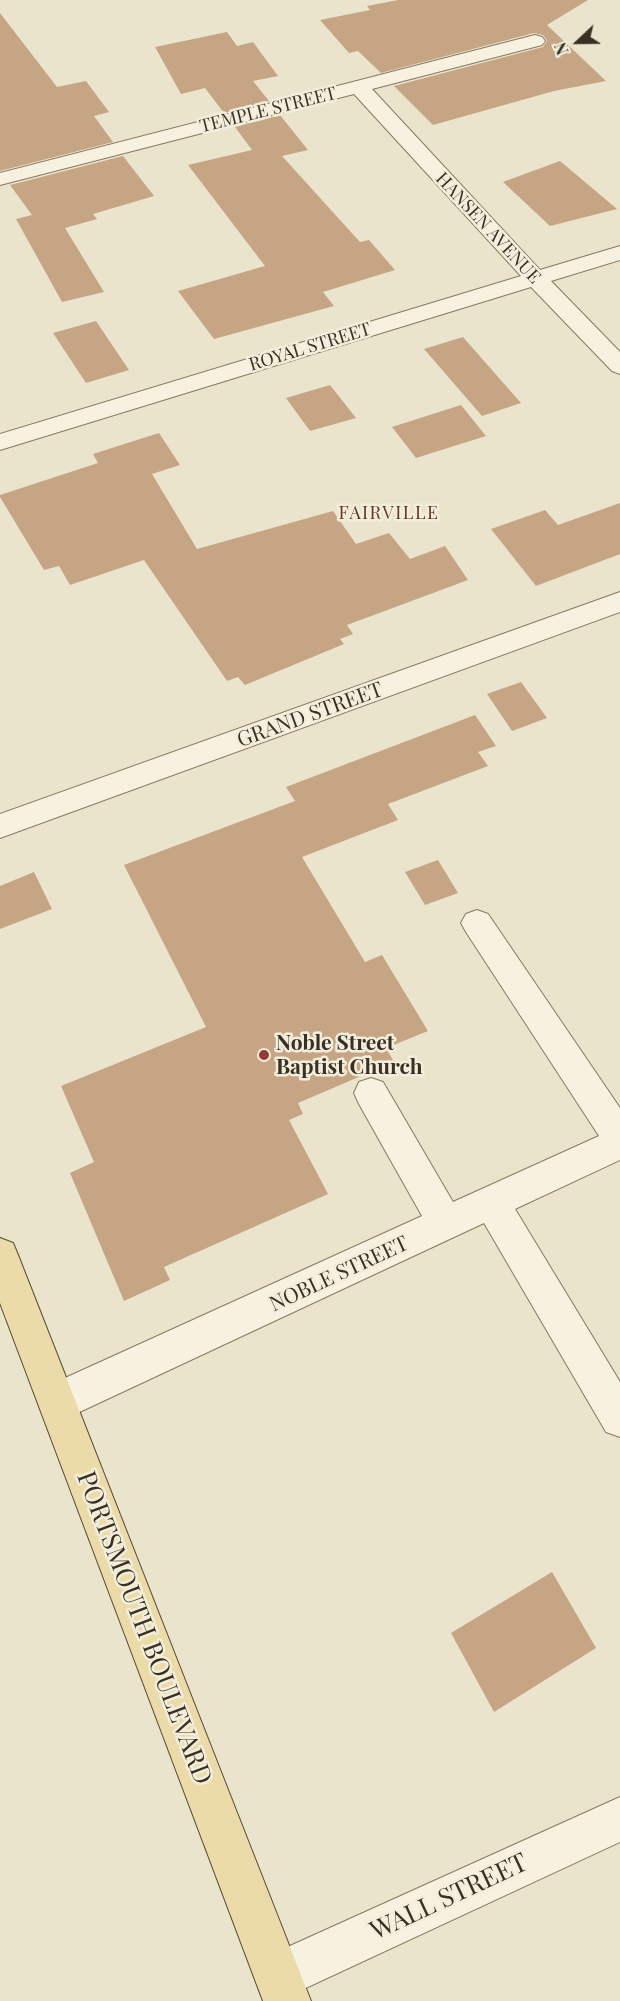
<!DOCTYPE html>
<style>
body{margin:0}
#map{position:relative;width:620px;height:2001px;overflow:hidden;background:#ebe4cc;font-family:"Playfair Display",serif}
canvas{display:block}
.north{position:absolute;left:548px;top:12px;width:60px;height:60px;-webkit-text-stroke:4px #f3eedb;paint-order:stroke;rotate:248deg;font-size:16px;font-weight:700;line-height:24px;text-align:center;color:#393023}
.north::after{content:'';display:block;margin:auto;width:21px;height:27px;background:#393023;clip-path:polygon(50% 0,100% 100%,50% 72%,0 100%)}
</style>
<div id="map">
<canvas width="620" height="2001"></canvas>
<div class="north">N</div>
</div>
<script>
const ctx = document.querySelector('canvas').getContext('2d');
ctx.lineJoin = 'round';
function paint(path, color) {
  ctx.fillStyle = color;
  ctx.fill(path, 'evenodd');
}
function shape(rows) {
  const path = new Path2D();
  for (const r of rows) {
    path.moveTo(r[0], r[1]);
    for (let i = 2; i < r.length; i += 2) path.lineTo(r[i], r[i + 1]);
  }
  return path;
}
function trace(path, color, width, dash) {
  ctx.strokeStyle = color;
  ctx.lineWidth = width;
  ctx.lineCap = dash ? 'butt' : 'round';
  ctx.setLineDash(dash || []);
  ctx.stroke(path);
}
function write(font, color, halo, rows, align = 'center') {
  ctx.font = font + ' "Playfair Display",serif';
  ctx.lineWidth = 5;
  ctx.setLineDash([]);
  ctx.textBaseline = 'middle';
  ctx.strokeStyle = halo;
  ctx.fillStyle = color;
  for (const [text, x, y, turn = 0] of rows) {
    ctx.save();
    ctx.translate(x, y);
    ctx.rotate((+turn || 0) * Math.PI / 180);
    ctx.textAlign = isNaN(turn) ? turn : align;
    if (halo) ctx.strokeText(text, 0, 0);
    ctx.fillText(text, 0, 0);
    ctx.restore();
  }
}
paint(shape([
 [398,0,588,0,547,25,606,81,554,91,433,125,394,86,543,47,547,41,543,35,534,33,381,73,358,51,349,53,320,20,370,10,367,6],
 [0,13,57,87,86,81,109,112,94,116,113,142,0,171],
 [227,32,237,46,253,42,278,76,253,81,269,101,224,113,205,88,181,94,155,47],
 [280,115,308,150,282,156,360,242,369,240,395,270,323,292,334,306,214,339,178,291,265,266,188,165,252,150,235,127],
 [123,156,154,196,93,214,97,219,65,228,104,292,62,302,16,219,32,215,10,185],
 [560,161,617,209,550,226,503,182],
 [96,321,129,370,86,383,53,333],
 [463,337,521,403,482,416,424,349],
 [330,385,356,418,310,431,286,398],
 [461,405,486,436,416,458,392,427],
 [159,433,180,465,152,474,197,549,333,511,356,544,389,533,410,559,445,546,468,580,347,625,353,634,340,639,344,644,245,685,238,677,227,681,144,560,70,585,59,566,44,570,0,497,0,495,98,463,93,454],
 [620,503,620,554,536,586,491,529,545,510,558,525],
 [521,682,547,718,512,731,487,694],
 [475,715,496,746,478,752,488,766,388,804,398,820,302,857,365,962,382,955,428,1031,386,1048,394,1062,298,1103,303,1114,289,1120,328,1194,164,1267,170,1280,124,1301,70,1173,94,1162,61,1086,206,1027,124,865,295,801,286,787],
 [438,860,458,893,425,905,405,872],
 [34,872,52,909,0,929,0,886],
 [552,1572,596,1648,494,1712,451,1633]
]), '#c6a585');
const minor = shape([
 [535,35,542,37,545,41,542,45,372,89,540,270,620,246,620,260,551,281,620,352,620,374,612,371,531,287,0,450,0,434,521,276,354,94,0,185,0,173,535,35],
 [620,592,620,612,0,838,0,814,620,592],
 [477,910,488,914,620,1108,620,1160,515,1209,620,1382,620,1437,606,1432,484,1223,71,1416,57,1421,43,1416,38,1402,43,1388,422,1216,359,1104,354,1093,359,1082,371,1078,383,1082,453,1202,599,1136,466,932,461,923,466,914,477,910],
 [620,1797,620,1842,295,1993,278,1999,261,1993,255,1976,261,1959,620,1797]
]);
const major = shape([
 [0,1238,13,1243,18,1255,311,2001,263,2001,0,1303,0,1238]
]);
trace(minor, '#877861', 2);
trace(major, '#564734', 2);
paint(minor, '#f7f1df');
paint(major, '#eadba8');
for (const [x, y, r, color] of [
 [264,1055,6,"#913d36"]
]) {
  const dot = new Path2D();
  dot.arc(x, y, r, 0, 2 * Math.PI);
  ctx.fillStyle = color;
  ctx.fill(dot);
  trace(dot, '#f3eedb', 2);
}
write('18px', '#393023', '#f3eedb', [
 ["TEMPLE STREET",268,110,-14],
 ["HANSEN AVENUE",488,228,47],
 ["ROYAL STREET",310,347,-17]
]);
ctx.letterSpacing = '1.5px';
write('18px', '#623726', '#f3eedb', [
 ["FAIRVILLE",389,513]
]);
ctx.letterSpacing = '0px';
write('21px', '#393023', '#f3eedb', [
 ["GRAND STREET",310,715,-20],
 ["NOBLE STREET",339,1274,-25]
]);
write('bold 21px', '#393023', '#f3eedb', [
 ["Noble Street",276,1043],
 ["Baptist Church",276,1067]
], 'left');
write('26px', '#393023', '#f3eedb', [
 ["PORTSMOUTH BOULEVARD",144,1628,69],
 ["WALL STREET",449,1897,-25]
]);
</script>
